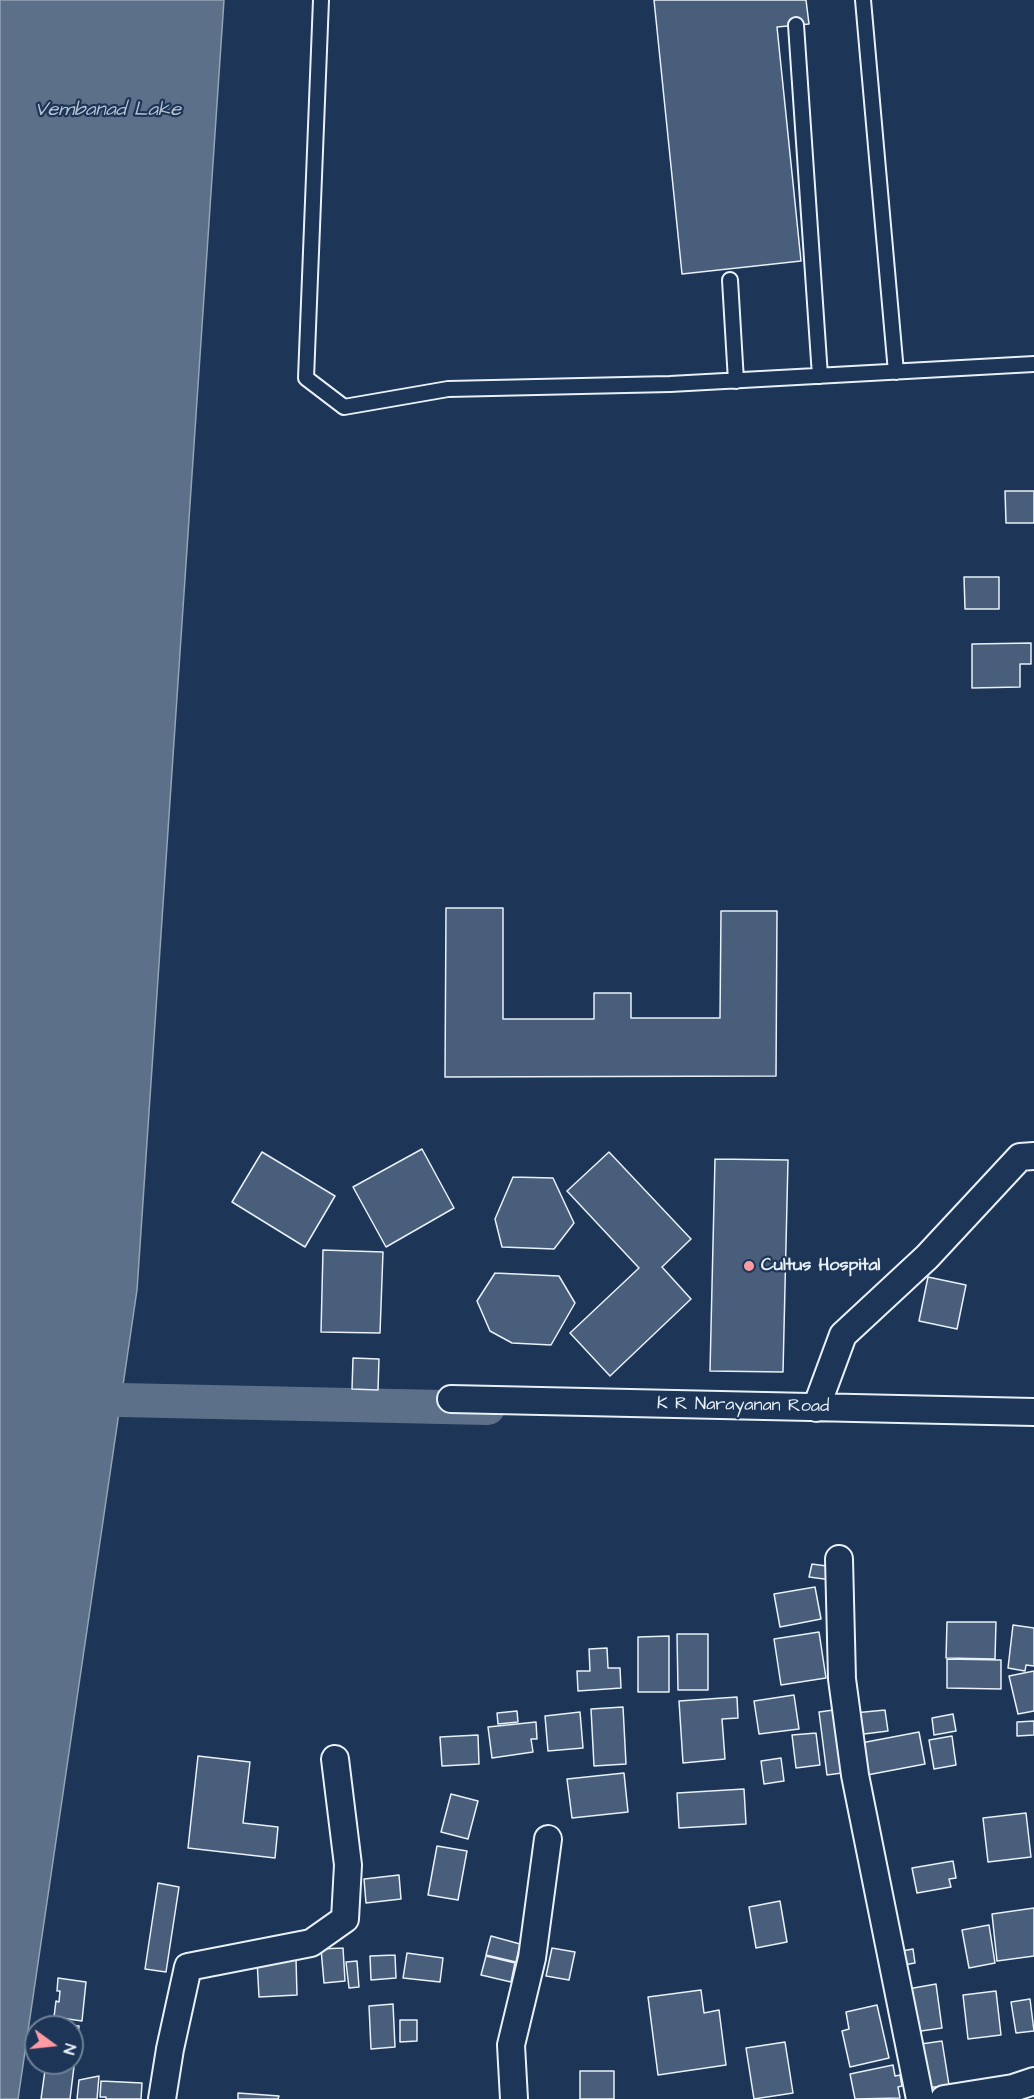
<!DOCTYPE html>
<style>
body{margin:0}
#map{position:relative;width:1034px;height:2099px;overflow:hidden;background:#1d3557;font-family:"Architects Daughter",sans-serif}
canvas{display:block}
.north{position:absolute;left:24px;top:2015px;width:60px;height:60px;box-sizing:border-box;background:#1d3557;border:2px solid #6e8097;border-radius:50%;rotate:105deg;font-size:16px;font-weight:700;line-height:24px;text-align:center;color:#e8f1f8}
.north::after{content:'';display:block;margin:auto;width:21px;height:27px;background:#ff9aa2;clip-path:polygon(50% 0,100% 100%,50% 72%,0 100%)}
</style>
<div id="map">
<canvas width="1034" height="2099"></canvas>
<div class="north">N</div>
</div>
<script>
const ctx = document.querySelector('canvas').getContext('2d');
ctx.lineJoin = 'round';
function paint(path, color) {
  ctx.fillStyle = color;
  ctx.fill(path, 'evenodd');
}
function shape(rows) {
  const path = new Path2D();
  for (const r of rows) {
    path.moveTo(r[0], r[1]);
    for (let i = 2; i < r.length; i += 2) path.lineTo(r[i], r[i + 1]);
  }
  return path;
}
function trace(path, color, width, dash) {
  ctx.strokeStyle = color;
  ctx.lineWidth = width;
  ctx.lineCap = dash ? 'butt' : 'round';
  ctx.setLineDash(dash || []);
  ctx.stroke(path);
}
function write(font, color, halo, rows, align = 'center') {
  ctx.font = font + ' "Architects Daughter",sans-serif';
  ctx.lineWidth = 4.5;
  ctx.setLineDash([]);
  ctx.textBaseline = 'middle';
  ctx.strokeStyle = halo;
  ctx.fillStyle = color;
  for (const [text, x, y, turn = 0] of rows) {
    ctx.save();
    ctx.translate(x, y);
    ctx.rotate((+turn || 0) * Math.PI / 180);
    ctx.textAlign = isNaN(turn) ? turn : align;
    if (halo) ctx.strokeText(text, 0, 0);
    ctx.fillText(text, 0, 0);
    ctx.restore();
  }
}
const water = shape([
 [0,0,224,0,137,1290,18,2099,0,2099,0,0]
]);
paint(water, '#5d7089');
trace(water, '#95a4b5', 1.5);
trace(shape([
 [74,1399,488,1408]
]), '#5d7089', 34);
const building = shape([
 [654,0,806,0,809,24,777,27,801,261,682,274,654,0],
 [1005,491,1034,491,1034,523,1006,523,1005,491],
 [964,577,999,577,999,609,965,609,964,577],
 [1031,643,1031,664,1020,664,1020,687,972,688,972,644,1031,643],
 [446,908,503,908,503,1019,594,1019,594,993,631,993,631,1018,720,1018,721,911,777,911,776,1076,445,1077,446,908],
 [422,1149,454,1208,386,1247,353,1187,422,1149],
 [262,1152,335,1196,305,1247,232,1202,262,1152],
 [609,1152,691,1239,662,1267,691,1299,610,1376,570,1333,639,1268,567,1191,609,1152],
 [715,1159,788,1160,783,1372,710,1371,715,1159],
 [513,1177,553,1178,574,1223,554,1249,502,1247,495,1219,513,1177],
 [323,1250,383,1252,380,1333,321,1332,323,1250],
 [495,1273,559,1276,575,1303,551,1345,512,1343,490,1331,477,1301,495,1273],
 [928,1277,966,1285,957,1329,919,1321,928,1277],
 [353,1358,379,1359,378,1390,352,1389,353,1358],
 [812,1564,834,1567,832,1580,809,1577,812,1564],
 [815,1587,821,1619,780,1627,774,1594,815,1587],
 [947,1622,996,1622,995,1659,946,1658,947,1622],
 [1013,1625,1034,1628,1034,1666,1026,1665,1025,1671,1008,1668,1013,1625],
 [819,1632,826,1678,781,1685,774,1639,819,1632],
 [677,1634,708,1634,708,1690,678,1690,677,1634],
 [669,1636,669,1692,638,1692,638,1637,669,1636],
 [607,1648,608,1668,620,1668,621,1688,578,1691,577,1671,590,1671,589,1649,607,1648],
 [947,1659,1001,1660,1001,1689,947,1688,947,1659],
 [1034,1671,1034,1711,1018,1714,1009,1676,1034,1671],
 [794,1695,799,1729,759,1734,754,1701,794,1695],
 [737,1697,738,1718,722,1719,725,1759,683,1763,679,1701,737,1697],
 [623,1707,626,1764,594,1766,591,1709,623,1707],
 [841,1709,849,1772,827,1775,819,1712,841,1709],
 [885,1710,888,1731,856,1735,854,1713,885,1710],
 [517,1711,518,1722,498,1724,497,1713,517,1711],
 [580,1712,583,1748,548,1751,545,1716,580,1712],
 [953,1714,956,1731,934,1735,932,1718,953,1714],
 [1034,1721,1034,1735,1017,1736,1017,1722,1034,1721],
 [536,1722,537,1739,531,1739,533,1752,492,1758,488,1727,536,1722],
 [919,1732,925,1764,867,1775,861,1743,919,1732],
 [816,1733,820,1765,796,1768,792,1735,816,1733],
 [478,1735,479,1764,442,1766,440,1737,478,1735],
 [952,1736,956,1765,934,1769,929,1740,952,1736],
 [198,1756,250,1762,243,1823,278,1827,275,1858,188,1848,198,1756],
 [781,1758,784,1781,764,1784,761,1761,781,1758],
 [624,1773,628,1812,572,1818,567,1779,624,1773],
 [744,1789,746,1824,679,1828,677,1793,744,1789],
 [451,1794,478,1801,468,1839,441,1832,451,1794],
 [1026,1813,1031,1857,988,1862,983,1818,1026,1813],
 [437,1846,467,1851,458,1900,428,1895,437,1846],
 [953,1861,956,1878,949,1879,951,1887,917,1893,912,1868,953,1861],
 [399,1875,401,1899,366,1903,364,1879,399,1875],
 [158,1883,179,1887,166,1972,145,1969,158,1883],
 [780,1901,787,1942,756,1948,749,1907,780,1901],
 [1034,1908,1034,1956,997,1961,992,1914,1034,1908],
 [989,1925,995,1963,969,1968,962,1930,989,1925],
 [491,1936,520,1944,516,1962,486,1955,491,1936],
 [343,1948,345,1981,324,1983,321,1949,343,1948],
 [552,1948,575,1952,569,1980,546,1976,552,1948],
 [913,1949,915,1963,898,1966,896,1952,913,1949],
 [407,1953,443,1958,440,1982,403,1978,407,1953],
 [395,1955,396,1978,371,1980,370,1956,395,1955],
 [486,1956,515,1963,511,1982,481,1975,486,1956],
 [296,1959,297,1995,259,1997,257,1960,296,1959],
 [357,1961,359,1987,349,1988,346,1962,357,1961],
 [58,1978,86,1982,82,2021,54,2017,56,2001,59,2002,60,1991,57,1991,58,1978],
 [936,1984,942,2028,914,2032,908,1989,936,1984],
 [701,1990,704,2013,719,2010,726,2065,658,2075,648,1997,701,1990],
 [996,1991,1001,2035,968,2039,963,1995,996,1991],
 [1030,1999,1034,2031,1016,2033,1011,2002,1030,1999],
 [393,2004,395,2047,371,2049,369,2006,393,2004],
 [877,2005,889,2058,850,2067,842,2031,849,2029,846,2012,877,2005],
 [400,2020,417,2020,417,2041,400,2042,400,2020],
 [52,2023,79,2026,70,2099,41,2099,46,2063,72,2063,72,2027,51,2027,52,2023],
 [942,2041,949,2085,920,2089,914,2045,942,2041],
 [785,2042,793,2093,754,2099,746,2048,785,2042],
 [893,2065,895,2076,900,2075,902,2086,898,2087,900,2098,855,2099,850,2074,893,2065],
 [580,2071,614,2071,614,2099,580,2099,580,2071],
 [99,2076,97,2099,77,2099,79,2080,99,2076],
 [101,2081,142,2083,141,2099,106,2099,106,2097,100,2097,101,2081],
 [238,2093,279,2096,278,2099,238,2099,238,2093]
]);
paint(building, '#495e7a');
trace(building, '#e8f1f8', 1.5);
const lane = shape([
 [321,0,306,378,344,407,448,389,670,384,1034,364],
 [863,0,896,372],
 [796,25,820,376],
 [730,280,736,381]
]);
const street = shape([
 [451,1399,1034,1412],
 [816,1408,843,1335,927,1257,1020,1157,1034,1156],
 [839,1559,842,1679,855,1775,920,2099],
 [162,2099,170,2049,188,1967,311,1943,345,1919,348,1865,335,1759],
 [514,2099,511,2045,532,1958,548,1839],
 [944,2099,1013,2088,1034,2081]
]);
trace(lane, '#e8f1f8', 18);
trace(street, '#e8f1f8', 30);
trace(lane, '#1d3557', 14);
trace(street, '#1d3557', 26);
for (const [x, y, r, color] of [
 [749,1266,6,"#ff9aa2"]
]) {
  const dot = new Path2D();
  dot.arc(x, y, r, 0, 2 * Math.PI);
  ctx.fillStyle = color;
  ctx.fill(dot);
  trace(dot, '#1d3557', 2);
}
write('bold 18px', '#e8f1f8', '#1d3557', [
 ["Cultus Hospital",761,1266]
], 'left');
write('18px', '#e8f1f8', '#1d3557', [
 ["K R Narayanan Road",743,1406,1]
]);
write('italic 20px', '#b7c4d1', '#1d3557', [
 ["Vembanad Lake",108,111]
]);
</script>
